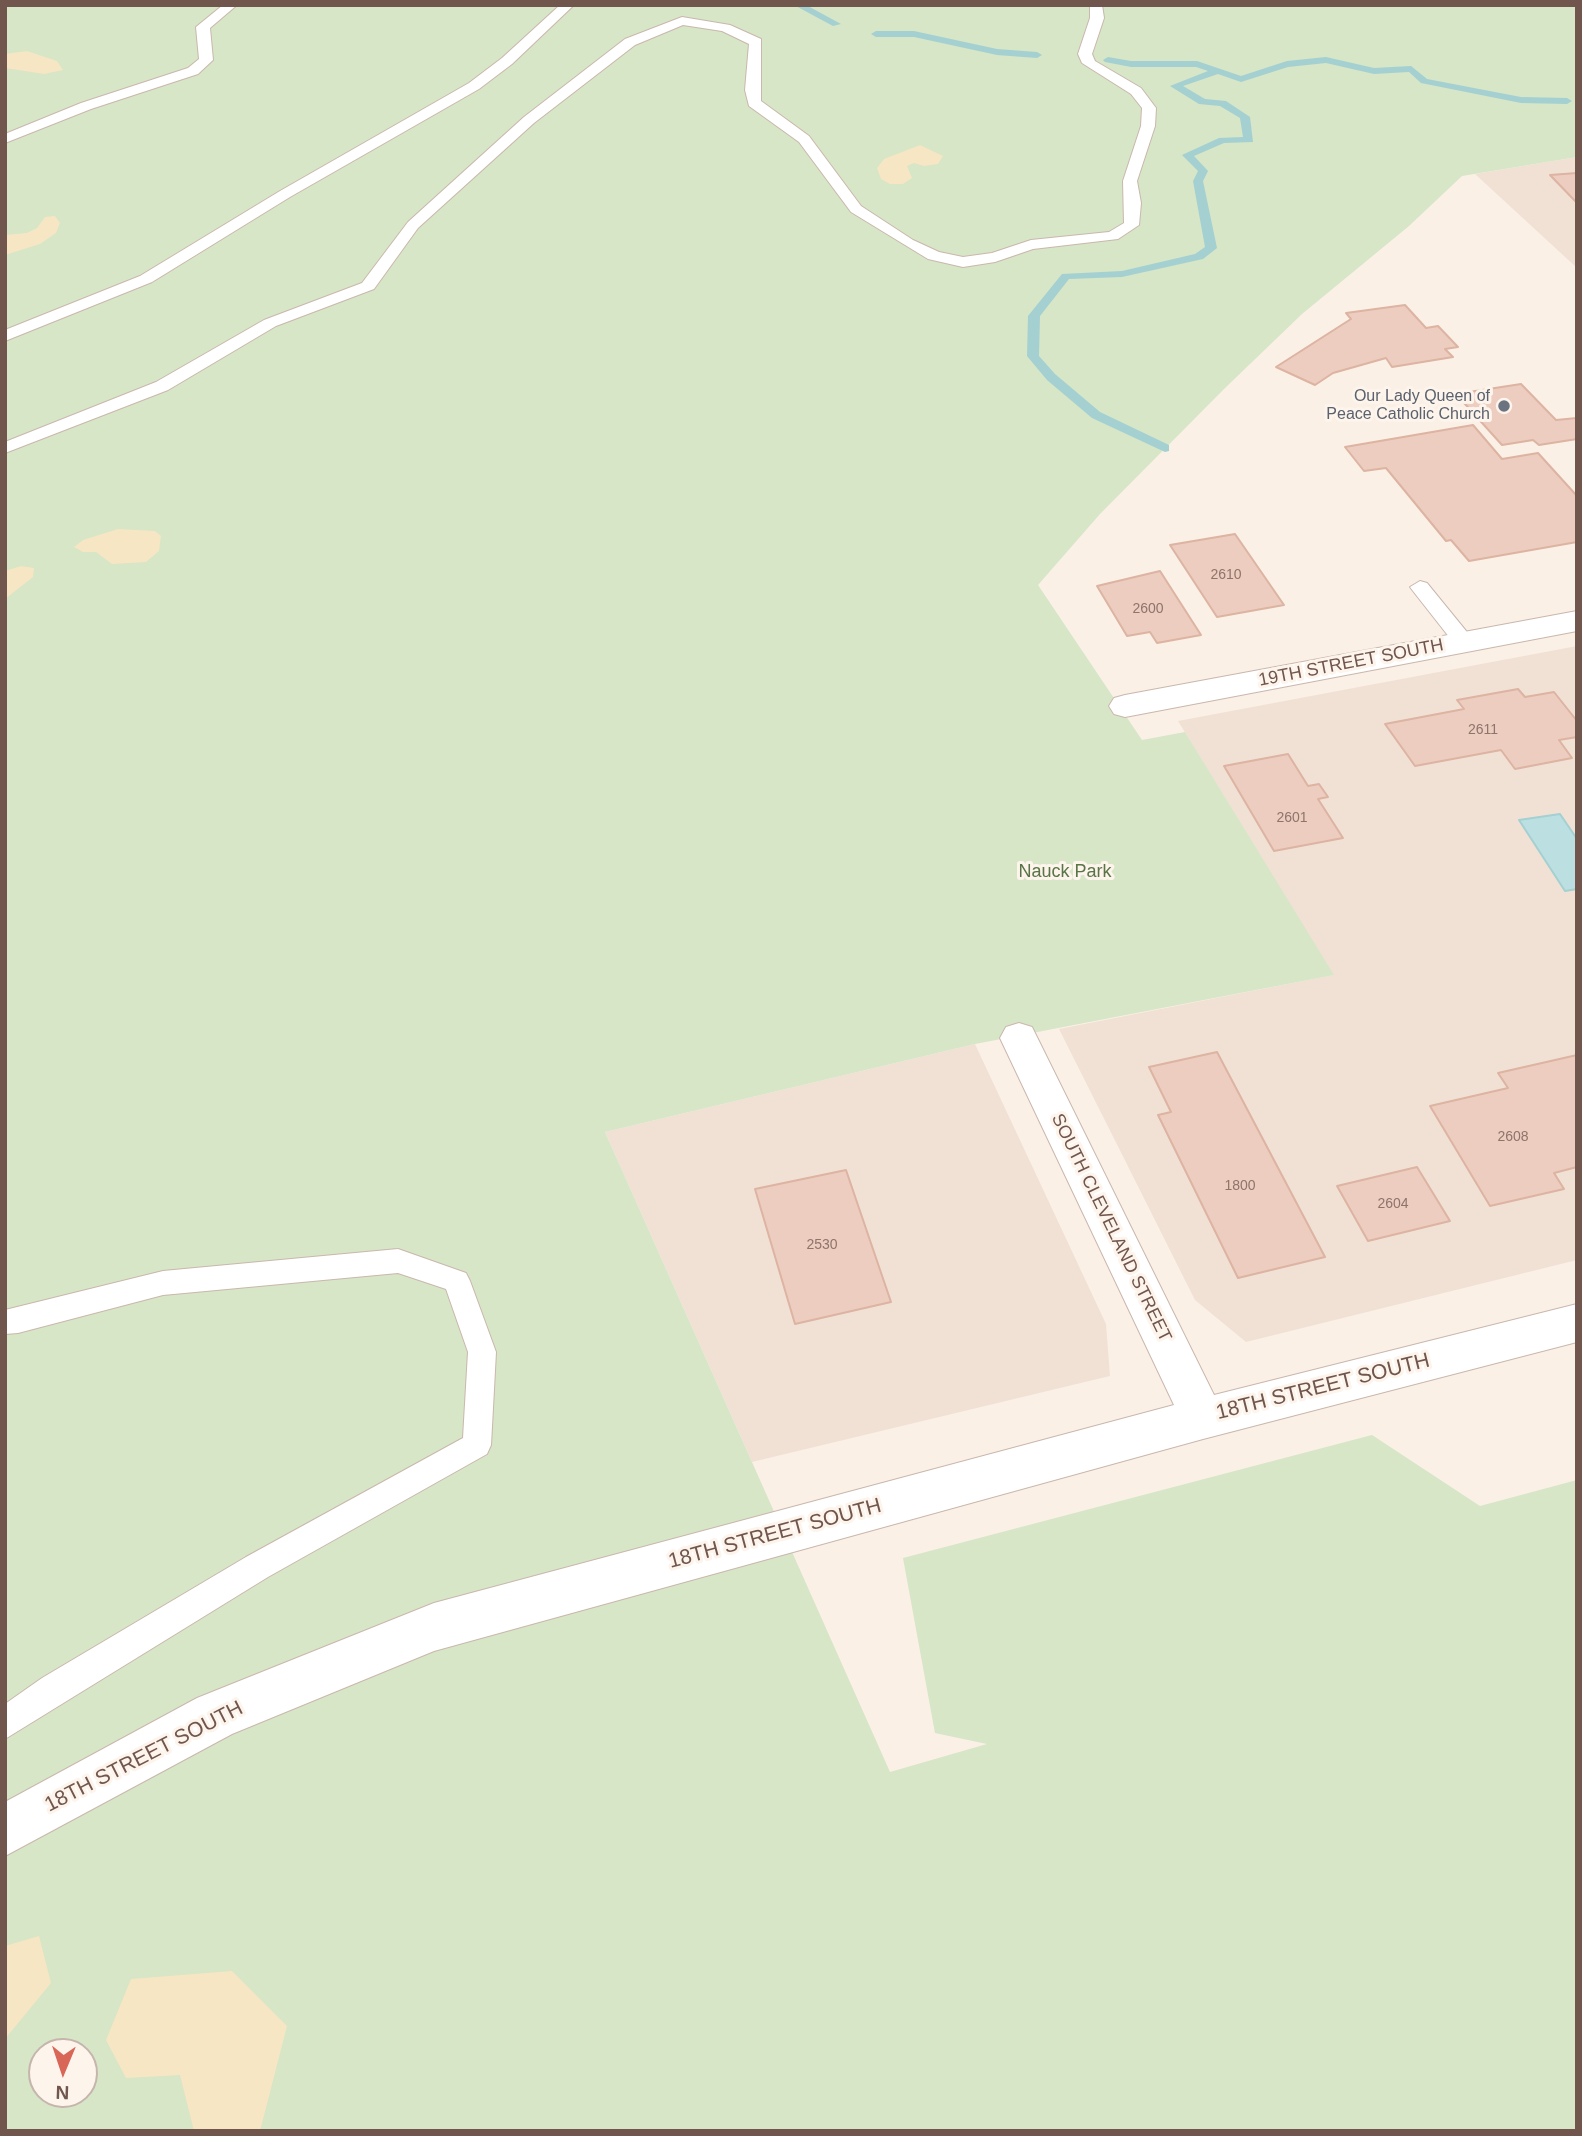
<!DOCTYPE html>
<style>
body{margin:0}
#map{position:relative;width:1582px;height:2136px;overflow:hidden;background:#faf0e6;font-family:Arial,sans-serif}
canvas{display:block}
.frame{position:absolute;inset:0;border:7px solid #70564d;pointer-events:none}
.north{position:absolute;left:28px;top:2038px;width:70px;height:70px;box-sizing:border-box;background:#fdf4ec;border:2px solid #c5b5ac;border-radius:50%;rotate:182deg;font-size:19px;font-weight:700;line-height:28px;text-align:center;color:#70564d}
.north::after{content:'';display:block;margin:auto;width:24px;height:32px;background:#d86757;clip-path:polygon(50% 0,100% 100%,50% 72%,0 100%)}
</style>
<div id="map">
<canvas width="1582" height="2136"></canvas>
<div class="frame"></div>
<div class="north">N</div>
</div>
<script>
const ctx = document.querySelector('canvas').getContext('2d');
ctx.lineJoin = 'round';
function paint(path, color) {
  ctx.fillStyle = color;
  ctx.fill(path, 'evenodd');
}
function shape(rows) {
  const path = new Path2D();
  for (const r of rows) {
    path.moveTo(r[0], r[1]);
    for (let i = 2; i < r.length; i += 2) path.lineTo(r[i], r[i + 1]);
  }
  return path;
}
function trace(path, color, width, dash) {
  ctx.strokeStyle = color;
  ctx.lineWidth = width;
  ctx.lineCap = dash ? 'butt' : 'round';
  ctx.setLineDash(dash || []);
  ctx.stroke(path);
}
function write(font, color, halo, rows, align = 'center') {
  ctx.font = font + ' Arial,sans-serif';
  ctx.lineWidth = 6;
  ctx.setLineDash([]);
  ctx.textBaseline = 'middle';
  ctx.strokeStyle = halo;
  ctx.fillStyle = color;
  for (const [text, x, y, turn = 0] of rows) {
    ctx.save();
    ctx.translate(x, y);
    ctx.rotate((+turn || 0) * Math.PI / 180);
    ctx.textAlign = isNaN(turn) ? turn : align;
    if (halo) ctx.strokeText(text, 0, 0);
    ctx.fillText(text, 0, 0);
    ctx.restore();
  }
}
paint(shape([
 [1577,157,1577,268,1475,174],
 [1577,646,1577,1260,1246,1342,1195,1300,1059,1029,1333,975,1178,721],
 [975,1044,1106,1324,1110,1376,752,1462,605,1132]
]), '#f1e1d5');
paint(shape([
 [5,5,1577,5,1577,157,1462,176,1409,226,1302,314,1224,389,1100,514,1038,585,1142,740,1185,732,1334,975,975,1044,605,1132,890,1772,987,1744,935,1733,903,1558,1372,1435,1480,1506,1577,1480,1577,2131,5,2131],
 [42,2052,84,2052,84,2094,42,2094]
]), '#d6e6c6');
paint(shape([
 [27,51,57,61,63,70,44,74,5,68,5,54],
 [920,145,943,156,938,164,924,166,914,163,907,166,912,178,903,184,890,184,881,179,877,168,884,159],
 [55,216,60,223,56,233,40,244,5,255,5,235,27,233,37,228,45,217],
 [118,529,155,531,161,536,159,551,146,562,112,564,96,552,83,552,74,547,83,540],
 [21,566,34,568,33,577,5,599,5,571],
 [39,1936,51,1983,5,2039,5,1946],
 [232,1971,287,2026,260,2131,194,2131,180,2075,126,2078,106,2040,131,1979]
]), '#f6e6c4');
const water = shape([
 [1560,814,1577,839,1577,889,1565,891,1519,820,1560,814]
]);
paint(water, '#bce0e1');
trace(water, '#a4d0d2', 2);
paint(shape([
 [794,5,806,5,841,24,833,26,794,5],
 [914,31,997,49,1037,52,1042,55,1037,58,997,55,914,37,876,37,871,34,876,31,914,31],
 [1108,57,1131,61,1197,61,1241,76,1287,61,1326,57,1374,68,1411,66,1427,79,1521,97,1567,98,1572,101,1567,104,1521,103,1421,83,1409,72,1374,74,1326,63,1288,67,1241,82,1218,74,1183,86,1205,99,1226,101,1250,117,1253,142,1224,143,1194,156,1208,171,1203,181,1217,248,1203,259,1122,277,1069,279,1040,316,1039,356,1055,374,1100,412,1169,445,1169,451,1165,452,1092,418,1047,380,1027,356,1028,316,1062,274,1122,271,1195,254,1205,247,1193,181,1198,171,1182,155,1219,138,1243,137,1240,118,1220,106,1199,104,1170,86,1208,71,1196,67,1131,67,1105,62,1103,60,1108,57]
]), '#a4d0d2');
const building = shape([
 [1577,173,1577,203,1550,175,1577,173],
 [1405,305,1426,328,1438,326,1458,347,1445,349,1453,357,1392,367,1386,358,1333,373,1315,385,1276,367,1351,319,1346,313,1405,305],
 [1521,384,1556,420,1577,418,1577,439,1539,445,1533,440,1502,445,1456,394,1521,384],
 [1473,425,1502,459,1538,453,1577,496,1577,542,1469,561,1451,540,1446,541,1386,468,1364,471,1345,447,1473,425],
 [1235,534,1284,605,1217,617,1170,545,1235,534],
 [1160,571,1201,635,1157,643,1150,632,1127,636,1097,586,1160,571],
 [1518,689,1525,697,1554,692,1577,721,1577,737,1559,740,1572,758,1515,769,1501,750,1415,766,1385,724,1464,709,1457,700,1518,689],
 [1288,754,1308,786,1319,784,1328,797,1318,799,1343,838,1274,851,1224,766,1288,754],
 [1217,1052,1325,1257,1238,1278,1158,1115,1171,1112,1149,1067,1217,1052],
 [1577,1055,1577,1167,1554,1173,1564,1189,1490,1206,1430,1106,1508,1088,1498,1073,1577,1055],
 [1417,1167,1450,1221,1368,1241,1337,1186,1417,1167],
 [846,1170,891,1302,795,1324,755,1189,846,1170]
]);
paint(building, '#edcdc0');
trace(building, '#ddb3a2', 2);
const service = shape([
 [223,5,237,5,210,28,213,60,198,74,91,109,5,143,5,134,81,103,188,68,199,59,196,27,223,5],
 [560,5,574,5,512,64,479,89,290,197,152,282,5,341,5,330,140,276,280,191,469,83,502,58,560,5],
 [1090,5,1102,5,1104,18,1092,54,1095,61,1141,88,1156,108,1155,126,1137,181,1141,203,1139,225,1118,239,1033,249,995,262,963,267,928,259,851,212,799,142,749,106,745,90,749,44,722,31,683,25,635,45,534,123,418,228,374,289,276,326,168,390,5,453,5,442,156,382,264,320,362,283,408,222,524,117,625,39,682,17,730,25,761,39,761,101,809,136,861,206,913,240,939,252,963,257,992,253,1031,240,1109,232,1124,223,1123,181,1141,126,1142,108,1131,94,1082,63,1078,54,1090,18,1090,5],
 [1420,581,1427,583,1471,637,1474,642,1471,647,1457,647,1413,591,1410,587,1420,581],
 [398,1249,466,1273,470,1281,496,1352,491,1445,487,1454,268,1577,5,1739,5,1704,42,1678,246,1557,463,1438,468,1352,446,1289,398,1273,163,1295,18,1333,5,1334,5,1310,163,1271,398,1249]
]);
const minor = shape([
 [1577,611,1577,631,1125,717,1114,714,1109,706,1114,698,1125,695,1577,611],
 [1019,1023,1032,1027,1214,1395,1577,1304,1577,1342,1203,1439,434,1651,232,1734,5,1856,5,1802,197,1698,434,1603,1174,1405,1000,1038,1006,1027,1019,1023]
]);
trace(service, '#cab7ad', 2);
trace(minor, '#cab7ad', 2);
paint(service, '#fff');
paint(minor, '#fff');
for (const [x, y, r, color] of [
 [1504,406,7,"#6b7280"]
]) {
  const dot = new Path2D();
  dot.arc(x, y, r, 0, 2 * Math.PI);
  ctx.fillStyle = color;
  ctx.fill(dot);
  trace(dot, '#fdf4ec', 2.5);
}
write('14px', '#8f746a', null, [
 ["2610",1226,575],
 ["2600",1148,609],
 ["2611",1483,730],
 ["2601",1292,818],
 ["2608",1513,1137],
 ["1800",1240,1186],
 ["2604",1393,1204],
 ["2530",822,1245]
]);
write('16px', '#5b616d', '#fdf4ec', [
 ["Our Lady Queen of",1490,397],
 ["Peace Catholic Church",1490,415]
], 'right');
write('18px', '#70564d', '#fdf4ec', [
 ["19TH STREET SOUTH",1351,663,-11],
 ["SOUTH CLEVELAND STREET",1111,1228,64]
]);
write('18px', '#597547', '#fdf4ec', [
 ["Nauck Park",1065,872]
]);
write('21px', '#70564d', '#fdf4ec', [
 ["18TH STREET SOUTH",1323,1387,-14],
 ["18TH STREET SOUTH",775,1534,-15],
 ["18TH STREET SOUTH",144,1757,-27]
]);
</script>
